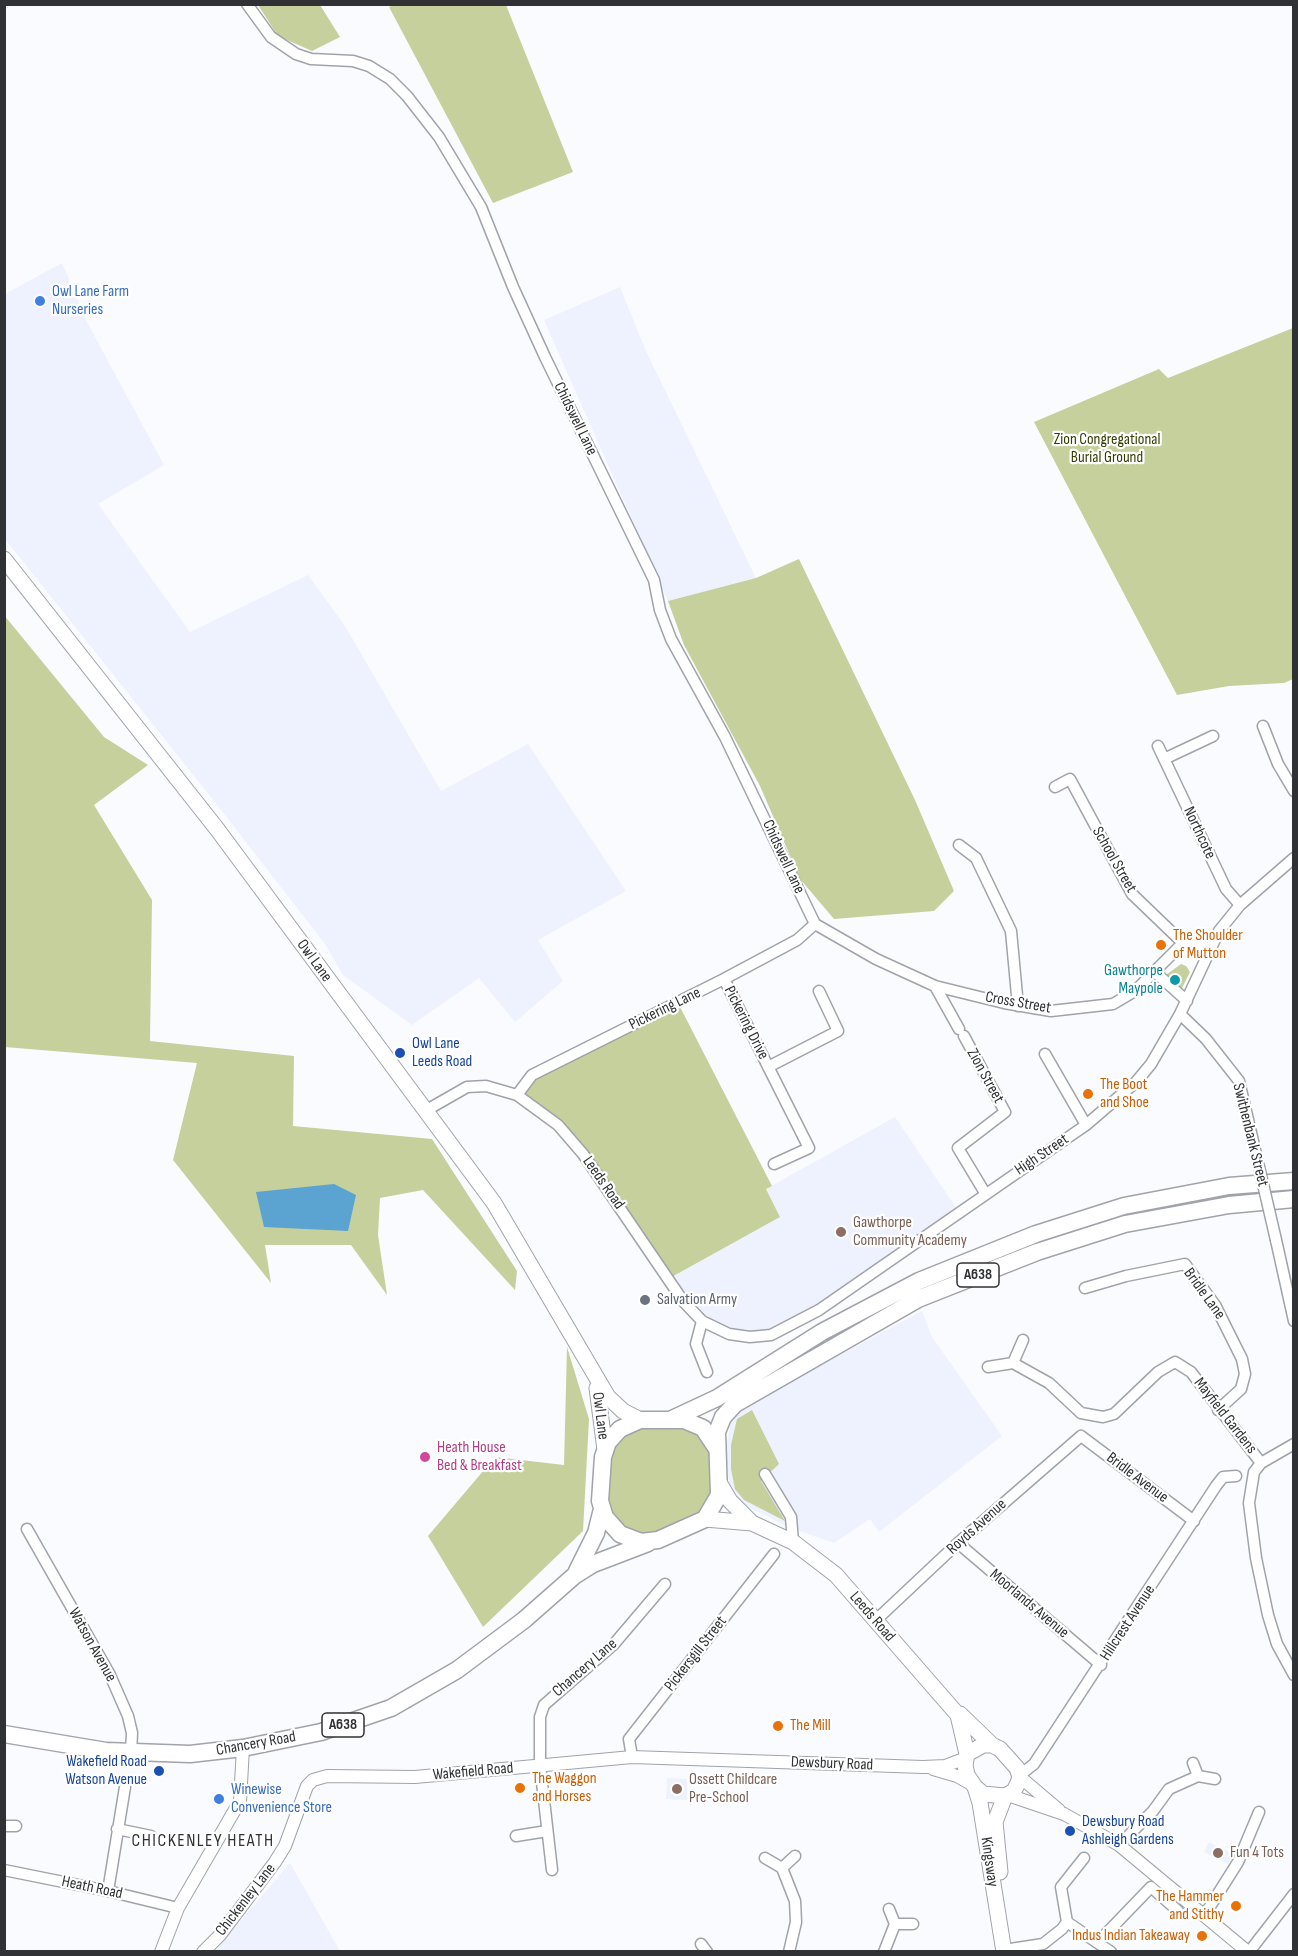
<!DOCTYPE html>
<style>
body{margin:0}
#map{position:relative;width:1298px;height:1956px;overflow:hidden;background:#fafbfe;font-family:"Sofia Sans Condensed",sans-serif}
canvas{display:block}
.frame{position:absolute;inset:0;border:6px solid #303134;pointer-events:none}
</style>
<div id="map">
<canvas width="1298" height="1956"></canvas>
<div class="frame"></div>
</div>
<script>
const ctx = document.querySelector('canvas').getContext('2d');
ctx.lineJoin = 'round';
function paint(path, color) {
  ctx.fillStyle = color;
  ctx.fill(path, 'evenodd');
}
function shape(rows) {
  const path = new Path2D();
  for (const r of rows) {
    path.moveTo(r[0], r[1]);
    for (let i = 2; i < r.length; i += 2) path.lineTo(r[i], r[i + 1]);
  }
  return path;
}
function trace(path, color, width, dash) {
  ctx.strokeStyle = color;
  ctx.lineWidth = width;
  ctx.lineCap = dash ? 'butt' : 'round';
  ctx.setLineDash(dash || []);
  ctx.stroke(path);
}
function write(font, color, halo, rows, align = 'center') {
  ctx.font = font + ' "Sofia Sans Condensed",sans-serif';
  ctx.lineWidth = 4.5;
  ctx.setLineDash([]);
  ctx.textBaseline = 'middle';
  ctx.strokeStyle = halo;
  ctx.fillStyle = color;
  for (const [text, x, y, turn = 0] of rows) {
    ctx.save();
    ctx.translate(x, y);
    ctx.rotate((+turn || 0) * Math.PI / 180);
    ctx.textAlign = isNaN(turn) ? turn : align;
    if (halo) ctx.strokeText(text, 0, 0);
    ctx.fillText(text, 0, 0);
    ctx.restore();
  }
}
paint(shape([
 [62,263,87,322,164,465,98,504,190,632,308,575,345,626,441,791,528,744,626,891,538,940,563,981,515,1022,479,978,412,1025,343,975,325,944,222,811,5,539,5,294],
 [620,287,645,349,756,578,668,601,544,320],
 [895,1117,959,1212,791,1327,750,1337,702,1321,668,1279,780,1217,766,1189],
 [922,1311,932,1337,1002,1436,879,1532,870,1519,834,1543,786,1526,746,1506,734,1495,729,1484,726,1449,731,1420,740,1409],
 [667,1778,687,1779,687,1800,666,1799],
 [1209,1842,1233,1854,1228,1864,1204,1852],
 [290,1863,340,1951,214,1952]
]), '#eef2fe');
paint(shape([
 [258,5,320,5,340,37,312,51,278,36],
 [394,5,506,5,573,172,493,203,389,7],
 [1293,328,1293,679,1284,683,1229,686,1177,695,1034,422,1159,369,1168,378],
 [799,559,915,800,954,891,934,911,834,919,800,879,760,786,684,645,668,601,756,578],
 [4,615,104,737,148,765,94,805,152,900,150,1041,294,1056,293,1126,432,1139,517,1271,515,1290,423,1190,380,1198,378,1235,387,1295,351,1245,265,1245,271,1283,173,1160,197,1063,5,1047],
 [1181,964,1186,966,1190,972,1181,990,1166,975],
 [678,1003,772,1186,766,1189,780,1217,668,1279,583,1154,517,1095,532,1075],
 [567,1347,589,1419,583,1531,483,1627,428,1536,495,1457,564,1465],
 [752,1410,779,1464,761,1481,785,1521,744,1500,735,1489,731,1469,731,1445,737,1419],
 [654,1419,711,1437,712,1511,641,1542,602,1509,608,1442]
]), '#c5d09c');
paint(shape([
 [334,1184,356,1195,348,1231,264,1227,256,1192]
]), '#5ba3d1');
const minor = shape([
 [247,4,271,37,296,54,311,59,353,61,369,66,390,79,407,96,439,137,481,207,513,287,545,357,654,580,660,610,671,639,725,737,815,924],
 [1263,726,1278,764,1294,791],
 [1158,746,1226,889,1240,905],
 [1164,759,1213,736],
 [1055,787,1070,779,1132,894,1183,943],
 [959,845,976,858,1011,931,1018,1006],
 [815,924,876,959,935,986,1004,1003,1051,1011,1113,1004,1135,991,1183,943,1211,948],
 [1155,972,1187,1001],
 [724,979,809,1148,774,1164],
 [935,986,959,1029],
 [1180,1014,1206,1039,1239,1081,1256,1154],
 [964,1036,1005,1112,958,1148,985,1193],
 [1045,1054,1086,1125],
 [768,1067,838,1031,819,991],
 [517,1095,532,1075,724,979,797,940,815,924],
 [425,1111,467,1087,486,1086,517,1095,558,1125,583,1154,683,1301,702,1321,729,1334,750,1337,771,1335,819,1310,1086,1125,1136,1082,1151,1064,1180,1014,1219,931,1240,905,1294,858],
 [1276,1240,1294,1321],
 [1085,1288,1126,1276,1185,1264,1215,1305,1242,1359,1245,1374,1241,1389,1218,1410],
 [702,1321,696,1344,707,1372],
 [1013,1363,1049,1383,1081,1413,1103,1417,1114,1414,1158,1372,1175,1362,1191,1372,1261,1463],
 [988,1367,1013,1363,1023,1340],
 [1294,1444,1261,1463,1254,1472,1249,1503,1256,1558,1268,1615,1277,1644,1294,1675],
 [765,1474,791,1517,793,1542],
 [27,1529,110,1675,128,1716,132,1733,131,1753],
 [958,1543,1101,1665],
 [875,1621,958,1543,1081,1436,1194,1521],
 [632,1757,629,1739,774,1554],
 [1193,1763,1198,1776,1215,1779],
 [1020,1775,1034,1764,1216,1486,1223,1477,1236,1476],
 [4,1826,16,1826],
 [117,1829,151,1836],
 [516,1836,547,1831],
 [1119,1845,1153,1811,1169,1789,1198,1776],
 [765,1858,782,1868,795,1901,796,1922,789,1952],
 [782,1868,795,1856],
 [4,1870,108,1891,178,1908],
 [552,1870,540,1765,540,1717,544,1705,614,1644,665,1584],
 [108,1891,125,1787],
 [1204,1916,1238,1862,1259,1812],
 [1067,1922,1111,1952],
 [895,1924,913,1924],
 [1099,1941,1151,1887,1178,1911],
 [701,1944,707,1952],
 [1004,1950,1043,1944,1062,1929,1067,1922,1061,1887,1084,1858],
 [884,1952,895,1924,889,1909],
 [1249,1952,1294,1894]
]);
const tertiary = shape([
 [933,1769,957,1776,973,1785],
 [1020,1777,1059,1810],
 [1008,1795,1064,1814,1119,1845,1248,1952],
 [161,1952,178,1908,240,1801,243,1748],
 [203,1952,220,1935,275,1862,285,1846,307,1786,313,1780,327,1776,415,1777,632,1757,923,1767,945,1766,966,1758]
]);
const secondary = shape([
 [4,559,217,829,494,1203,608,1397,623,1411,640,1420],
 [597,1388,605,1450],
 [720,1484,730,1501,752,1523],
 [705,1519,752,1523,793,1542,836,1575,958,1715,967,1754],
 [960,1714,992,1745],
 [983,1745,992,1745,1000,1749,1017,1768,1020,1777,1018,1783,1014,1791,1005,1796,983,1794,975,1787,967,1775,965,1765,967,1754,983,1745],
 [975,1787,980,1803,1004,1952],
 [1000,1872,995,1822,1005,1796]
]);
const trunk = shape([
 [672,1419,717,1398,822,1332,919,1281,1036,1234,1124,1206,1229,1186,1294,1181],
 [717,1449,703,1428,684,1420,640,1420,620,1429,608,1442,603,1457,600,1501,605,1517,620,1534,641,1542,658,1540,705,1519,719,1495,717,1432,723,1417,735,1404,918,1299,1037,1252,1125,1224,1229,1205,1294,1199],
 [577,1571,596,1533,602,1509],
 [4,1734,106,1751,190,1754,243,1748,321,1732,391,1708,457,1670,524,1620,574,1576,593,1564,648,1543]
]);
trace(minor, '#a0a3aa', 13);
trace(tertiary, '#a0a3aa', 14);
trace(secondary, '#a0a3aa', 17);
trace(trunk, '#a0a3aa', 19);
trace(minor, '#fff', 10);
trace(tertiary, '#fff', 12);
trace(secondary, '#fff', 15);
trace(trunk, '#fff', 16);
const minorBridge = shape([
 [1256,1154,1276,1240]
]);
trace(minorBridge, '#a0a3aa', 13, []);
trace(minorBridge, '#fff', 10);
for (const [x, y, r, color] of [
 [40,301,6,"#3f7fe0"],
 [1161,945,6,"#e8710a"],
 [1175,980,6,"#0f9aa8"],
 [400,1053,6,"#1a4fb4"],
 [1088,1094,6,"#e8710a"],
 [841,1232,6,"#8d6e63"],
 [645,1300,6,"#6b7280"],
 [425,1457,6,"#d1479c"],
 [778,1726,6,"#e8710a"],
 [159,1771,6,"#1a4fb4"],
 [520,1788,6,"#e8710a"],
 [677,1789,6,"#8d6e63"],
 [219,1799,6,"#3f7fe0"],
 [1070,1831,6,"#1a4fb4"],
 [1218,1853,6,"#8d6e63"],
 [1236,1906,6,"#e8710a"],
 [1202,1936,6,"#e8710a"]
]) {
  const dot = new Path2D();
  dot.arc(x, y, r, 0, 2 * Math.PI);
  ctx.fillStyle = color;
  ctx.fill(dot);
  trace(dot, '#fff', 2);
}
for (const [x, y, w] of [
 [978,1275,42],
 [343,1725,42]
]) {
  const box = new Path2D();
  box.roundRect(x - w / 2, y - 12, w, 24, 4.5);
  ctx.fillStyle = '#fff';
  ctx.fill(box);
  trace(box, '#303134', 1.5);
}
write('bold 15px', '#303134', null, [
 ["A638",978,1275],
 ["A638",343,1725]
]);
write('16px', '#366cbe', '#fff', [
 ["Owl Lane Farm",52,292],
 ["Nurseries",52,310],
 ["Winewise",231,1790],
 ["Convenience Store",231,1808]
], 'left');
write('16px', '#303134', '#fff', [
 ["Chidswell Lane",575,419,64],
 ["Northcote",1199,833,65],
 ["Chidswell Lane",783,857,65],
 ["School Street",1114,860,60],
 ["Owl Lane",314,961,54],
 ["Cross Street",1018,1003,10],
 ["Pickering Lane",665,1009,-26],
 ["Pickering Drive",746,1023,63],
 ["Zion Street",985,1076,61],
 ["Swithenbank Street",1250,1135,76],
 ["High Street",1042,1155,-34],
 ["Leeds Road",603,1183,55],
 ["Bridle Lane",1204,1294,54],
 ["Owl Lane",600,1416,83],
 ["Mayfield Gardens",1225,1416,52],
 ["Bridle Avenue",1137,1478,37],
 ["Royds Avenue",977,1527,-42],
 ["Moorlands Avenue",1029,1604,40],
 ["Leeds Road",872,1617,49],
 ["Hillcrest Avenue",1128,1623,-57],
 ["Watson Avenue",92,1645,61],
 ["Pickersgill Street",696,1654,-52],
 ["Chancery Lane",585,1668,-41],
 ["Chancery Road",256,1744,-10],
 ["Dewsbury Road",832,1764,2],
 ["Wakefield Road",473,1772,-5],
 ["Kingsway",989,1862,82],
 ["Heath Road",92,1888,12],
 ["Chickenley Lane",246,1900,-52]
]);
write('16px', '#363e03', '#fff', [
 ["Zion Congregational",1107,440],
 ["Burial Ground",1107,458]
]);
write('16px', '#c56008', '#fff', [
 ["The Shoulder",1173,936],
 ["of Mutton",1173,954],
 ["The Boot",1100,1085],
 ["and Shoe",1100,1103],
 ["The Mill",790,1726],
 ["The Waggon",532,1779],
 ["and Horses",532,1797],
 ["The Hammer",1224,1897,"right"],
 ["and Stithy",1224,1915,"right"],
 ["Indus Indian Takeaway",1190,1936,"right"]
], 'left');
write('16px', '#0d838f', '#fff', [
 ["Gawthorpe",1163,971],
 ["Maypole",1163,989]
], 'right');
write('16px', '#164399', '#fff', [
 ["Owl Lane",412,1044],
 ["Leeds Road",412,1062],
 ["Wakefield Road",147,1762,"right"],
 ["Watson Avenue",147,1780,"right"],
 ["Dewsbury Road",1082,1822],
 ["Ashleigh Gardens",1082,1840]
], 'left');
write('16px', '#785e54', '#fff', [
 ["Gawthorpe",853,1223],
 ["Community Academy",853,1241],
 ["Ossett Childcare",689,1780],
 ["Pre-School",689,1798],
 ["Fun 4 Tots",1230,1853]
], 'left');
write('16px', '#5b616d', '#fff', [
 ["Salvation Army",657,1300]
], 'left');
write('16px', '#b23c85', '#fff', [
 ["Heath House",437,1448],
 ["Bed & Breakfast",437,1466]
], 'left');
ctx.letterSpacing = '1.5px';
write('18px', '#303134', '#fff', [
 ["CHICKENLEY HEATH",203,1841]
]);
ctx.letterSpacing = '0px';
</script>
